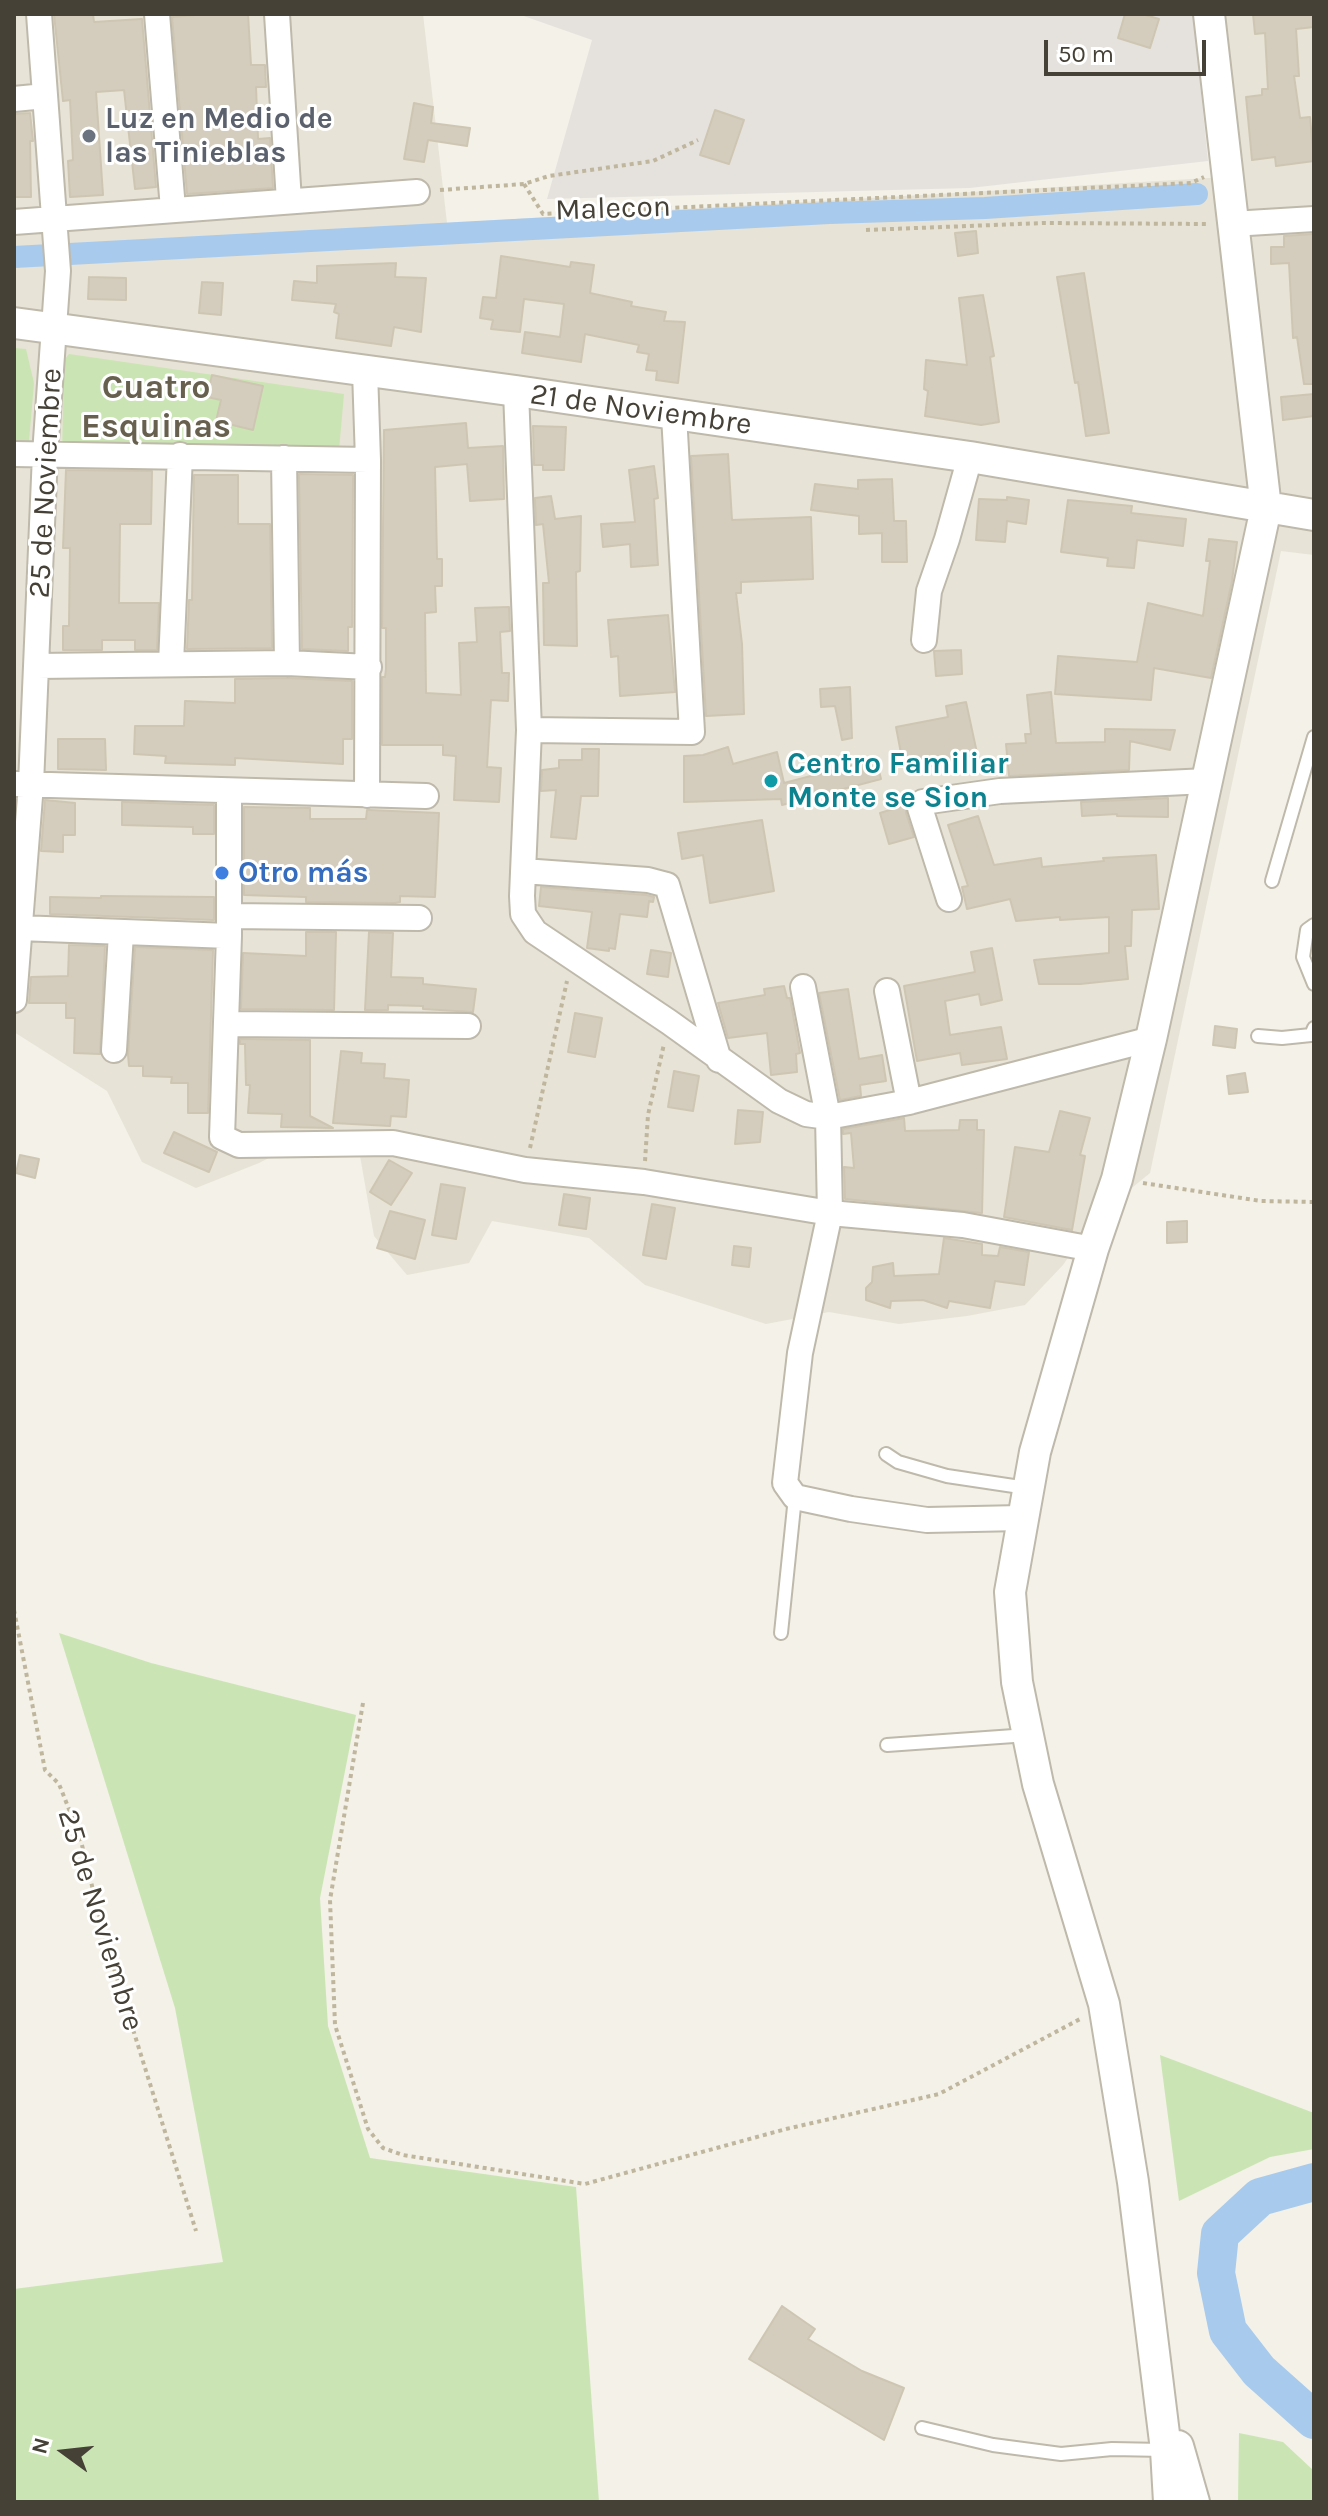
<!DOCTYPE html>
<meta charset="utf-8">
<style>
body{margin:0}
#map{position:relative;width:1328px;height:2516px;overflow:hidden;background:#f3f1e8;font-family:Karla,sans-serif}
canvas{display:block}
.frame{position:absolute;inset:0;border:16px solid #464137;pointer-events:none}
.north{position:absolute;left:24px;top:2412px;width:80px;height:80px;-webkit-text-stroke:6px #fff;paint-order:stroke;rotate:285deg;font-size:22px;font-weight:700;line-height:32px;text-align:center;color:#464137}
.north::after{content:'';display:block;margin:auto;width:28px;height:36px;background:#464137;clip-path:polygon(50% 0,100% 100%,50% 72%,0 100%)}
.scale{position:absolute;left:1044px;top:40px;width:162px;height:36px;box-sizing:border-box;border:4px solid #464137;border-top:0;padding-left:10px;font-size:24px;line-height:28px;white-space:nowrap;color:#464137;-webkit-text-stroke:6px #fff;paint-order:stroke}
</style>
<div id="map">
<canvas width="1328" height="2516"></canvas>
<div class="frame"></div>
<div class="north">N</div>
<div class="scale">50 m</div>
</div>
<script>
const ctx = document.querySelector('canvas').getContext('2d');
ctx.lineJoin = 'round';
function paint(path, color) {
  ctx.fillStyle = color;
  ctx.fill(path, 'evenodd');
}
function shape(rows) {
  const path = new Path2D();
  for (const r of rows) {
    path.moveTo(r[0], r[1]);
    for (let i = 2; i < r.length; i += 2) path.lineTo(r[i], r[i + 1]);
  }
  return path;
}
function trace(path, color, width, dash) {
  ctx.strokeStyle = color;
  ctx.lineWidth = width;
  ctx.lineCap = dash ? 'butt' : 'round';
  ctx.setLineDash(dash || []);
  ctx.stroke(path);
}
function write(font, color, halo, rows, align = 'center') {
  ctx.font = font + ' Karla,sans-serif';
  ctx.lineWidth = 6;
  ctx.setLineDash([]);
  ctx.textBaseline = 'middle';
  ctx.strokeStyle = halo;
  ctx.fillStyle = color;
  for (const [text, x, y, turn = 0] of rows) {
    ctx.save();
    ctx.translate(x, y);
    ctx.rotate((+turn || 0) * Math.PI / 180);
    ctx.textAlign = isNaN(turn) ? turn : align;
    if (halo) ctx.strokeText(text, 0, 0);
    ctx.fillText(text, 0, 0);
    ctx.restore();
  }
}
paint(shape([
 [14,14,423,14,447,223,1226,177,1216,14,1314,14,1314,555,1281,551,1150,1173,1094,1219,1063,1265,1025,1305,967,1316,899,1324,829,1312,766,1324,645,1285,589,1238,492,1221,469,1263,407,1275,374,1236,359,1150,292,1146,259,1163,196,1188,142,1162,107,1091,14,1032]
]), '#e7e3d6');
paint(shape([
 [518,14,1193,14,1208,161,970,188,547,199,592,40]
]), '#e5e2dd');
paint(shape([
 [14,348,26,349,34,383,29,441,14,441],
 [69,354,344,394,339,450,62,457,64,360],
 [59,1633,151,1663,356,1715,320,1898,328,2026,370,2158,576,2187,599,2502,14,2502,14,2289,223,2262,175,2008],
 [1160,2055,1314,2113,1314,2149,1270,2157,1179,2201],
 [1239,2433,1283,2442,1314,2471,1314,2502,1238,2502]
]), '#cae5b3');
trace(shape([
 [14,257,829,213,985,208,1197,194]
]), '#a8caec', 22);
trace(shape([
 [1314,2182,1260,2197,1220,2234,1216,2273,1228,2331,1259,2371,1314,2420]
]), '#a8caec', 38);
const building = shape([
 [54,14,93,14,94,22,142,19,156,187,135,189,124,90,96,92,103,195,70,197,68,161,73,160,70,100,63,101,54,14],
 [207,14,248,14,251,65,265,65,266,87,256,87,258,139,270,138,273,188,187,194,172,17,207,14],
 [1125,14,1142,14,1159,19,1150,48,1118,38,1125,14],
 [1253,14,1314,14,1314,27,1296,29,1299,76,1294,76,1300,118,1310,117,1314,161,1276,166,1275,157,1252,160,1246,97,1262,95,1262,89,1268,89,1265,33,1255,34,1253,14],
 [414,103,433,107,431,123,470,128,467,146,428,140,424,162,404,159,414,103],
 [715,110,744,120,729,164,700,155,715,110],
 [30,113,33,141,30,141,31,197,14,197,14,114,30,113],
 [976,231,978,253,958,256,955,233,976,231],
 [1314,234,1314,384,1304,384,1297,337,1293,338,1289,263,1271,264,1271,247,1284,247,1284,236,1314,234],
 [501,256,570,267,571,262,594,265,590,293,632,302,631,306,666,312,664,321,685,322,678,383,656,380,657,371,646,370,649,354,637,352,639,345,585,334,581,362,522,353,525,332,560,337,564,304,524,299,520,332,491,329,493,320,480,318,483,297,496,298,501,256],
 [396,263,395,277,426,278,421,332,394,327,391,346,336,338,339,314,334,312,336,304,292,300,294,281,317,283,317,266,396,263],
 [1084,273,1109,433,1086,436,1078,382,1075,383,1057,277,1084,273],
 [89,277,126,278,126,300,88,299,89,277],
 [202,282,223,283,221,315,199,313,202,282],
 [983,295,994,356,990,357,999,422,981,425,925,416,928,391,924,389,926,360,967,365,959,298,983,295],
 [212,375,263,386,253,430,216,421,221,400,207,397,212,375],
 [1314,394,1314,416,1283,420,1281,397,1314,394],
 [466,423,468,448,503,446,504,499,470,501,467,464,435,467,437,559,442,559,442,586,435,586,436,612,425,613,426,693,461,695,459,643,477,642,475,608,509,607,510,631,500,632,502,673,509,673,508,701,491,700,487,767,501,768,499,802,454,800,456,756,443,755,443,745,382,745,382,677,385,677,386,669,386,628,382,628,384,430,466,423],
 [533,426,566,427,564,470,543,470,543,465,534,465,533,426],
 [728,454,732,520,811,517,813,579,741,582,741,593,736,593,742,644,744,714,706,716,691,456,728,454],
 [654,466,658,498,654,499,658,565,631,567,630,544,603,547,601,524,635,522,629,470,654,466],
 [66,470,152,471,151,524,120,524,119,603,159,603,157,650,135,650,135,640,102,640,102,650,63,650,63,626,69,626,70,548,63,548,66,470],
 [299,474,353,475,352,627,348,627,348,651,302,649,299,474],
 [194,475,238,475,238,524,270,524,272,648,187,649,189,600,192,600,194,475],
 [892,479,894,521,906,521,907,562,882,562,882,533,859,534,859,516,811,510,815,484,858,489,858,480,892,479],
 [551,496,555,519,581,516,580,571,576,572,577,646,544,645,543,583,549,583,543,524,536,525,535,498,551,496],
 [1007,497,1029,500,1026,524,1007,521,1005,542,976,540,979,499,1007,500,1007,497],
 [1068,500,1132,506,1131,513,1186,519,1183,546,1137,540,1134,568,1107,566,1108,558,1061,552,1068,500],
 [1209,539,1237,542,1232,581,1211,678,1154,668,1151,700,1055,694,1058,656,1137,662,1148,603,1203,616,1210,561,1206,561,1209,539],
 [668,615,675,692,620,696,618,656,611,657,608,620,668,615],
 [961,650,962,674,936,676,934,651,961,650],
 [287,678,352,681,352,739,343,739,343,764,235,758,235,765,165,763,166,756,134,754,135,726,184,726,185,701,235,703,235,679,287,678],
 [850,687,852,738,842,740,835,706,821,707,820,689,850,687],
 [1051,692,1056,743,1105,742,1105,729,1175,730,1170,750,1130,741,1129,770,1009,776,1006,744,1026,743,1025,734,1031,734,1027,695,1051,692],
 [966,702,977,753,931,766,929,759,903,764,896,727,948,717,946,706,966,702],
 [58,739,105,739,106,770,58,769,58,739],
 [728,747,733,764,777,752,784,783,876,759,881,779,782,805,781,799,684,802,684,756,703,755,728,747],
 [582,749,599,749,598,796,581,796,576,839,551,837,556,790,541,791,542,770,559,768,559,760,582,760,582,749],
 [1168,798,1168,817,1117,816,1117,814,1082,816,1081,802,1168,798],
 [45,800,75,803,75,835,63,835,63,852,41,851,45,800],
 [122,802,214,805,214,834,193,834,193,827,122,825,122,802],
 [906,805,906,813,914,837,889,844,880,813,906,805],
 [244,807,310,808,310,819,366,819,367,810,369,810,439,813,435,897,400,896,400,902,395,903,306,902,306,897,244,895,244,807],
 [978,816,994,865,1041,858,1042,867,1104,861,1103,858,1156,855,1159,909,1132,910,1131,946,1125,946,1128,979,1080,984,1039,984,1034,960,1109,953,1109,917,1060,920,1060,917,1016,921,1010,899,967,909,962,887,968,886,948,825,978,816],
 [762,820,774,891,710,903,703,855,682,859,678,833,762,820],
 [541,887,646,895,654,897,653,902,649,901,647,917,620,914,615,949,609,948,609,951,587,948,592,912,539,906,541,887],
 [101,896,214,897,214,920,50,914,50,897,101,898,101,896],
 [306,932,336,932,334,1010,241,1009,243,953,306,956,306,932],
 [369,932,393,933,391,977,423,978,423,984,476,989,473,1012,423,1009,423,1006,388,1005,388,1010,365,1010,369,932],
 [69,945,105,946,100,1054,74,1053,75,1018,66,1018,66,1003,29,1003,31,977,68,976,69,945],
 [135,947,213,950,208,1113,188,1113,188,1083,171,1083,172,1077,143,1076,143,1066,129,1066,128,1055,135,947],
 [992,948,1002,1000,981,1005,979,994,945,1001,950,1035,1001,1027,1007,1059,962,1065,960,1053,917,1061,904,986,975,972,971,952,992,948],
 [651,950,671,953,668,977,647,974,651,950],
 [784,986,787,998,790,998,800,1053,796,1054,797,1072,771,1075,767,1033,728,1038,718,1003,765,995,764,989,784,986],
 [848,989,859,1059,882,1055,886,1081,860,1085,861,1096,840,1100,819,993,848,989],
 [575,1013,602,1018,595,1057,568,1052,575,1013],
 [1215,1026,1237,1029,1235,1048,1213,1045,1215,1026],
 [240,1039,310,1040,310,1116,333,1128,281,1127,282,1114,248,1113,250,1085,246,1085,245,1044,240,1044,240,1039],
 [341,1051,362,1053,361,1063,385,1064,384,1078,409,1080,406,1117,391,1116,390,1126,333,1123,341,1051],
 [674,1071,699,1076,693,1111,668,1107,674,1071],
 [1245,1073,1248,1092,1229,1094,1227,1076,1245,1073],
 [738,1110,763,1112,760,1142,735,1144,738,1110],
 [1060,1111,1090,1118,1080,1155,1085,1156,1072,1230,1004,1217,1015,1147,1049,1152,1060,1111],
 [904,1118,905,1131,959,1130,960,1120,977,1120,977,1130,984,1130,982,1213,845,1199,844,1167,854,1168,851,1133,843,1134,843,1129,904,1118],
 [174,1132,217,1152,209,1172,164,1153,174,1132],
 [20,1155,39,1159,35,1178,16,1173,20,1155],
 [389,1160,412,1173,391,1205,370,1192,389,1160],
 [441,1184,465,1188,456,1239,432,1235,441,1184],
 [564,1194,590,1198,586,1229,559,1225,564,1194],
 [652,1204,675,1208,666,1259,643,1255,652,1204],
 [390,1211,425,1220,415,1259,377,1248,390,1211],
 [1187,1221,1187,1242,1167,1243,1167,1222,1187,1221],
 [944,1238,982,1244,982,1255,998,1256,1000,1247,1029,1252,1024,1285,995,1281,990,1308,949,1301,947,1308,923,1300,891,1301,890,1308,866,1300,866,1288,872,1282,873,1267,893,1263,894,1276,939,1274,944,1238],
 [734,1246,751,1248,749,1267,732,1265,734,1246],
 [782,2306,815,2329,808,2339,862,2371,904,2388,884,2440,749,2359,782,2306]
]);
paint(building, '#d4cdbe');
trace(building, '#cec6b2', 2);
const service = shape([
 [1272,881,1314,737],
 [1314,925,1307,930,1303,957,1314,984],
 [1258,1036,1282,1038,1311,1035,1314,1028],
 [886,1454,898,1462,947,1476,1027,1488],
 [781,1633,795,1497],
 [887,1745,1028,1735],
 [922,2428,993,2445,1061,2454,1112,2449,1164,2450]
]);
const minor = shape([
 [157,14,173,209],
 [277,14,289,201],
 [14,99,45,96],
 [14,222,417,192],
 [1232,224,1314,219],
 [365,371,368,460,367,795],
 [516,391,529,730,522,896,523,914,535,932,669,1022,779,1101,806,1114,828,1117,909,1102,1151,1039],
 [14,454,368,460],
 [284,458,287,663],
 [924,640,929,591,947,539,970,457],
 [171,664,180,455],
 [37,666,287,663,369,667],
 [529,730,692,732,674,415],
 [16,784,426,796],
 [229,792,229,936,222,1137,239,1145,393,1143,525,1170,644,1182,830,1213,800,1353,785,1483,795,1497,851,1509,927,1520,1021,1518],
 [523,871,648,880,667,885,719,1060],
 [949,899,920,808,923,802,1000,791,1207,781],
 [229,916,419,918],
 [19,928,229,936],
 [803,987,828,1117,830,1213,963,1225,1093,1249],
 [887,991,909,1102],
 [14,1000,31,784,45,454,58,271,39,14],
 [227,1024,468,1026],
 [114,1050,121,933]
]);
const tertiary = shape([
 [14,323,516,391,970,457,1314,515],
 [1178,2446,1194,2502],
 [1169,2502,1166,2450,1133,2182,1104,2004,1038,1784,1017,1682,1010,1592,1035,1452,1093,1249,1117,1179,1151,1039,1266,508,1209,14]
]);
trace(service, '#beb9ab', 16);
trace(minor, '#beb9ab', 28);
trace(tertiary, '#beb9ab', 34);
trace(shape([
 [524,184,543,214,1191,183,1204,177],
 [440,190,524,184,549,176,653,161,698,140],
 [866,230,1044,223,1208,224],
 [530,1148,567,981],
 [645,1161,648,1115,664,1044],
 [1143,1183,1261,1201,1314,1202],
 [14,1610,45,1770,59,1784,80,1837,106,1943,196,2231],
 [363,1703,330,1900,335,2025,368,2129,383,2148,403,2155,585,2184,786,2129,939,2094,1082,2018]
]), '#bfb69d', 4, [4, 4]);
trace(service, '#fff', 12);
trace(minor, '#fff', 24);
trace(tertiary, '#fff', 30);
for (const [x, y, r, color] of [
 [89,136,8,"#6b7280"],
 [771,781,8,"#0f9aa8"],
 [222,873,8,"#3f7fe0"]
]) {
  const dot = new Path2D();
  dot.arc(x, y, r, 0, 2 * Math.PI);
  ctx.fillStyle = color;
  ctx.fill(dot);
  trace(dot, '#fff', 3);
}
write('bold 30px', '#5b616d', '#fff', [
 ["Luz en Medio de",105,119],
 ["las Tinieblas",105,153]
], 'left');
write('30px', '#464137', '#fff', [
 ["Malecon",613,209,-2],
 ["21 de Noviembre",641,410,8],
 ["25 de Noviembre",46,483,-87],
 ["25 de Noviembre",100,1920,73]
]);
write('bold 30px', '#0d838f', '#fff', [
 ["Centro Familiar",787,764],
 ["Monte se Sion",787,798]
], 'left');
write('bold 30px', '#366cbe', '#fff', [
 ["Otro más",238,873]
], 'left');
write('bold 34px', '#68604f', '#fff', [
 ["Cuatro",156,388],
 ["Esquinas",156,427]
]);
</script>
